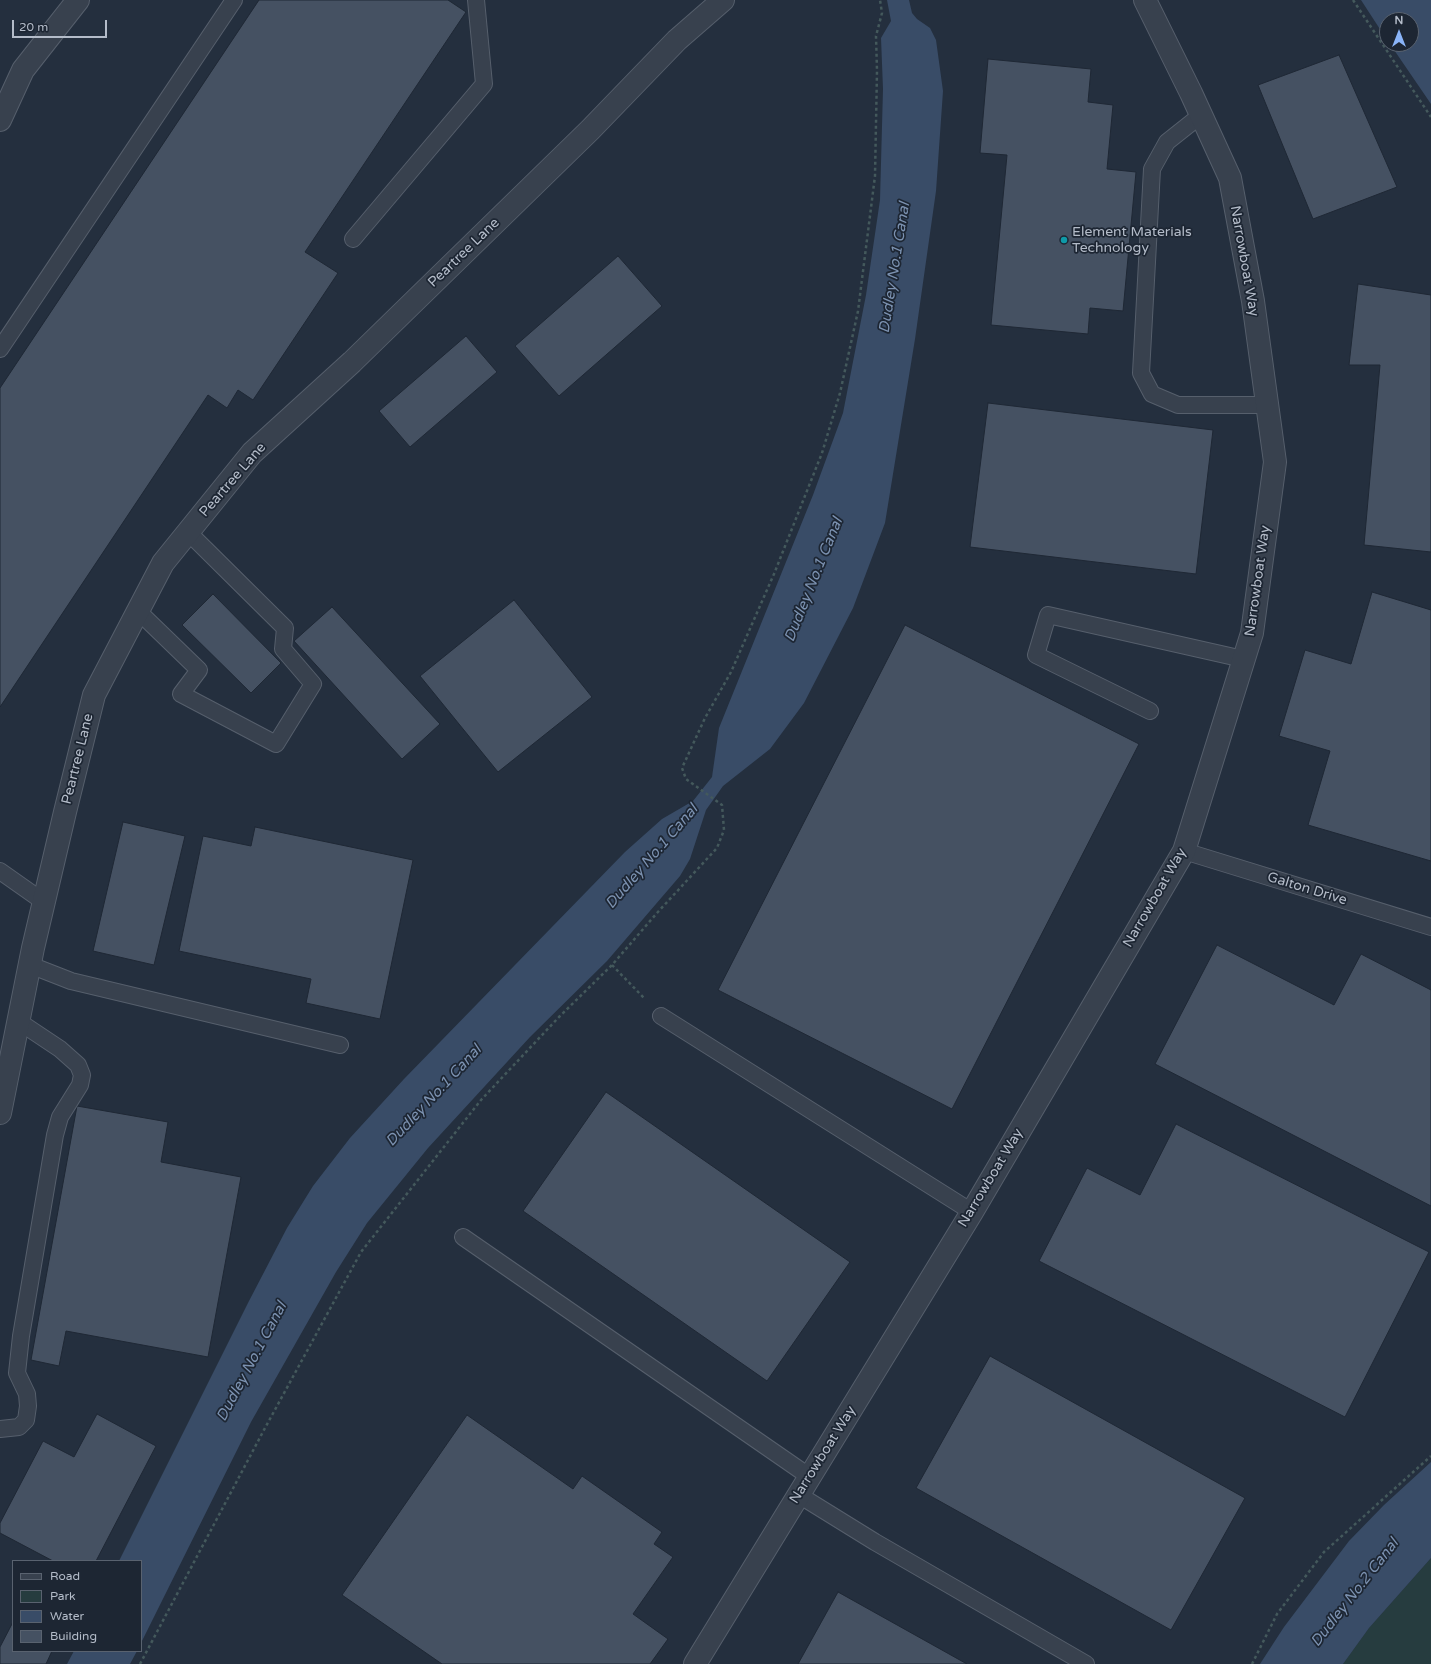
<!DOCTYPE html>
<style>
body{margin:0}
#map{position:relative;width:1431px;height:1664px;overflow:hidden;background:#242f3e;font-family:"Varela Round",sans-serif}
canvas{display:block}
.legend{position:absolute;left:12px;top:1560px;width:130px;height:92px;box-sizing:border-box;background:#1d2633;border:1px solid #59626f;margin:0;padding:5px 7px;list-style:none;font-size:12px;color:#b4bcc9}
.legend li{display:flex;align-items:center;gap:8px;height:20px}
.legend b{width:20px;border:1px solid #59626f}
.north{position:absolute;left:1379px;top:12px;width:40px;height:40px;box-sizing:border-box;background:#1d2633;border:1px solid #59626f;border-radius:50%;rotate:0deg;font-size:11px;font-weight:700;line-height:16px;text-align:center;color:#b4bcc9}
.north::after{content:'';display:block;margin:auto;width:14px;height:18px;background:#8ab4f8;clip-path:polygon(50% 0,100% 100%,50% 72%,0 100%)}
.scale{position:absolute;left:12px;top:20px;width:95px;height:18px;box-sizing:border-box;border:2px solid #b4bcc9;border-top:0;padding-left:5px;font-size:12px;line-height:14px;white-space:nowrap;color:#b4bcc9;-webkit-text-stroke:3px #1d2633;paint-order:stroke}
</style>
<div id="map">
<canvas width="1431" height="1664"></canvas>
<ul class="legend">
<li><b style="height:5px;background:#38414e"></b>Road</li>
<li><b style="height:11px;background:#263c3f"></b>Park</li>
<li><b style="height:11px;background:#394c67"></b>Water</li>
<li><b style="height:11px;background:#455162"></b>Building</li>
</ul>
<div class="north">N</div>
<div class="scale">20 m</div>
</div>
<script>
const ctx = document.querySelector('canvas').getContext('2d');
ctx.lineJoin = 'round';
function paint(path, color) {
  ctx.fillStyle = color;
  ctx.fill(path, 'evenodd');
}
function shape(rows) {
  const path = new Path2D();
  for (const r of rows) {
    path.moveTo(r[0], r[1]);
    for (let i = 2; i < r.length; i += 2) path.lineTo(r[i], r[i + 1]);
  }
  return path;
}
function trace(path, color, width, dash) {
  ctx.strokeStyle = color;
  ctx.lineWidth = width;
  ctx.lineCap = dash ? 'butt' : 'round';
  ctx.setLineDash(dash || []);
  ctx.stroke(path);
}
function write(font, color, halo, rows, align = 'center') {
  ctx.font = font + ' "Varela Round",sans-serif';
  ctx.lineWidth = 3.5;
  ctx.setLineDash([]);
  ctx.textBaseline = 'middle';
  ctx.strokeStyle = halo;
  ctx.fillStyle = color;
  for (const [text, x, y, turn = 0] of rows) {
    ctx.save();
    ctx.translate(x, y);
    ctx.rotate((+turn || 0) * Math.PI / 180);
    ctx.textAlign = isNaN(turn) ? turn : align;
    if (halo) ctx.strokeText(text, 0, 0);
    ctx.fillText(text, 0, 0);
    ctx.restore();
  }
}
paint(shape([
 [1431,1558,1431,1664,1343,1664,1369,1628]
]), '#263c3f');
paint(shape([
 [887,0,909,0,912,13,917,19,930,28,936,40,943,91,936,191,915,339,885,523,853,608,804,703,770,749,723,786,706,810,690,859,680,876,607,961,530,1037,428,1148,367,1223,336,1272,251,1422,141,1643,141,1561,119,1561,249,1301,287,1228,313,1186,350,1138,404,1079,625,852,662,819,693,801,712,777,719,728,813,495,843,413,866,295,880,200,883,89,881,38,891,21],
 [1361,0,1431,0,1431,104,1390,44,1411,44,1411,20,1387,20,1387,40],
 [1431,1462,1431,1558,1369,1628,1343,1664,1260,1664,1284,1627,1349,1541,1384,1505],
 [74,1651,137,1651,130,1664,67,1664]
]), '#394c67');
const building = shape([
 [259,0,448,0,466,12,305,252,338,273,253,400,238,390,227,408,208,395,0,707,0,388,259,0],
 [1339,55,1397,187,1313,219,1258,85,1339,55],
 [988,59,1091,69,1088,102,1113,105,1107,169,1136,172,1123,311,1090,308,1088,334,991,325,1007,155,980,153,988,59],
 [618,256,662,306,559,396,515,346,618,256],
 [1358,284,1431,295,1431,552,1364,545,1380,365,1349,365,1358,284],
 [466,336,497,372,410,447,379,411,466,336],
 [988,403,1213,430,1196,574,970,547,988,403],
 [1372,592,1431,610,1431,861,1308,825,1330,751,1279,736,1305,650,1351,664,1372,592],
 [213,594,281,663,251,693,182,625,213,594],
 [514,600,592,697,498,772,420,676,514,600],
 [332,607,440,724,402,759,294,641,332,607],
 [905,625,1139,744,952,1109,718,990,905,625],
 [123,822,185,836,154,965,93,951,123,822],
 [255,827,413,860,380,1019,306,1003,311,979,179,951,203,836,251,846,255,827],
 [1217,945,1334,1005,1361,954,1431,990,1431,1206,1155,1064,1217,945],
 [606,1092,850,1262,767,1381,523,1211,606,1092],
 [77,1106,168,1122,161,1162,241,1177,208,1357,66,1331,59,1366,31,1360,77,1106],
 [1176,1124,1429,1252,1345,1417,1039,1261,1087,1168,1140,1195,1176,1124],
 [990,1356,1245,1498,1171,1630,916,1488,990,1356],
 [97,1414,156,1446,96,1561,53,1561,0,1533,0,1523,43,1441,74,1457,97,1414],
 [467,1415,573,1489,582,1476,662,1532,654,1544,673,1557,633,1614,668,1639,650,1664,442,1664,342,1595,467,1415],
 [838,1592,967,1664,798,1664,838,1592],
 [13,1622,13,1651,52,1651,46,1664,0,1664,0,1647,13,1622]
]);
paint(building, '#455162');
trace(building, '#1f2835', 1);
const service = shape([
 [1201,115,1167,142,1152,169,1141,373,1152,394,1178,405,1267,405],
 [353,239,484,84,476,0],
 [0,349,234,0],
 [138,611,199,670,181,694,276,744,313,684,283,649,285,628,188,532],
 [1150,711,1036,655,1048,615,1243,659],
 [1184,851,1431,927],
 [0,871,44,902],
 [30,965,71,981,340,1045],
 [661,1016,972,1212],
 [463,1237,810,1477],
 [0,1429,19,1427,26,1420,28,1406,27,1394,17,1373,21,1336,55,1135,60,1117,80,1085,82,1075,78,1065,60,1049,18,1021],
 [799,1495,875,1542,1086,1664]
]);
const minor = shape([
 [0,120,23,70,78,0]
]);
const tertiary = shape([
 [0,1113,33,948,65,812,94,695,163,563,252,453,352,362,590,130,677,40,723,0],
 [695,1664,972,1212,1184,851,1252,633,1275,462,1253,301,1230,178,1191,93,1145,0]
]);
trace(service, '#565f6c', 18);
trace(minor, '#565f6c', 24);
trace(tertiary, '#565f6c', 24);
trace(shape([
 [1353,0,1431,117],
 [612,965,644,998],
 [140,1664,265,1428,361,1252,481,1100,559,1017,612,965,657,913,717,848,724,830,722,805,686,779,682,768,705,718,731,672,774,574,822,453,840,393,858,311,875,176,877,71,876,36,882,13,880,0],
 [1252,1664,1277,1614,1324,1552,1431,1456]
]), '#44595c', 2.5, [3, 3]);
trace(service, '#38414e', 16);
trace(minor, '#38414e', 22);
trace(tertiary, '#38414e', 22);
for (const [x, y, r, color] of [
 [1064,240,4,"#0f9aa8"]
]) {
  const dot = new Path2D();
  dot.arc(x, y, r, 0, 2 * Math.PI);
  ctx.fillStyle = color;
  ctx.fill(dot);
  trace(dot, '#1d2633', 1.5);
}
write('14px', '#b4bcc9', '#1d2633', [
 ["Element Materials",1072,232],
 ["Technology",1072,248]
], 'left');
write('14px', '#b4bcc9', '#1d2633', [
 ["Peartree Lane",464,253,-44],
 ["Narrowboat Way",1244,261,80],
 ["Peartree Lane",233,480,-49],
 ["Narrowboat Way",1258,581,-82],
 ["Peartree Lane",78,759,-76],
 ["Galton Drive",1307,889,17],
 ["Narrowboat Way",1155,898,-60],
 ["Narrowboat Way",991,1178,-59],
 ["Narrowboat Way",823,1455,-58]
]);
write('italic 15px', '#7c92b1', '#1d2633', [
 ["Dudley No.1 Canal",895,268,-81],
 ["Dudley No.1 Canal",814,580,-68],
 ["Dudley No.1 Canal",652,857,-49],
 ["Dudley No.1 Canal",434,1096,-47],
 ["Dudley No.1 Canal",252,1362,-62],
 ["Dudley No.2 Canal",1355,1593,-52]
]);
</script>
